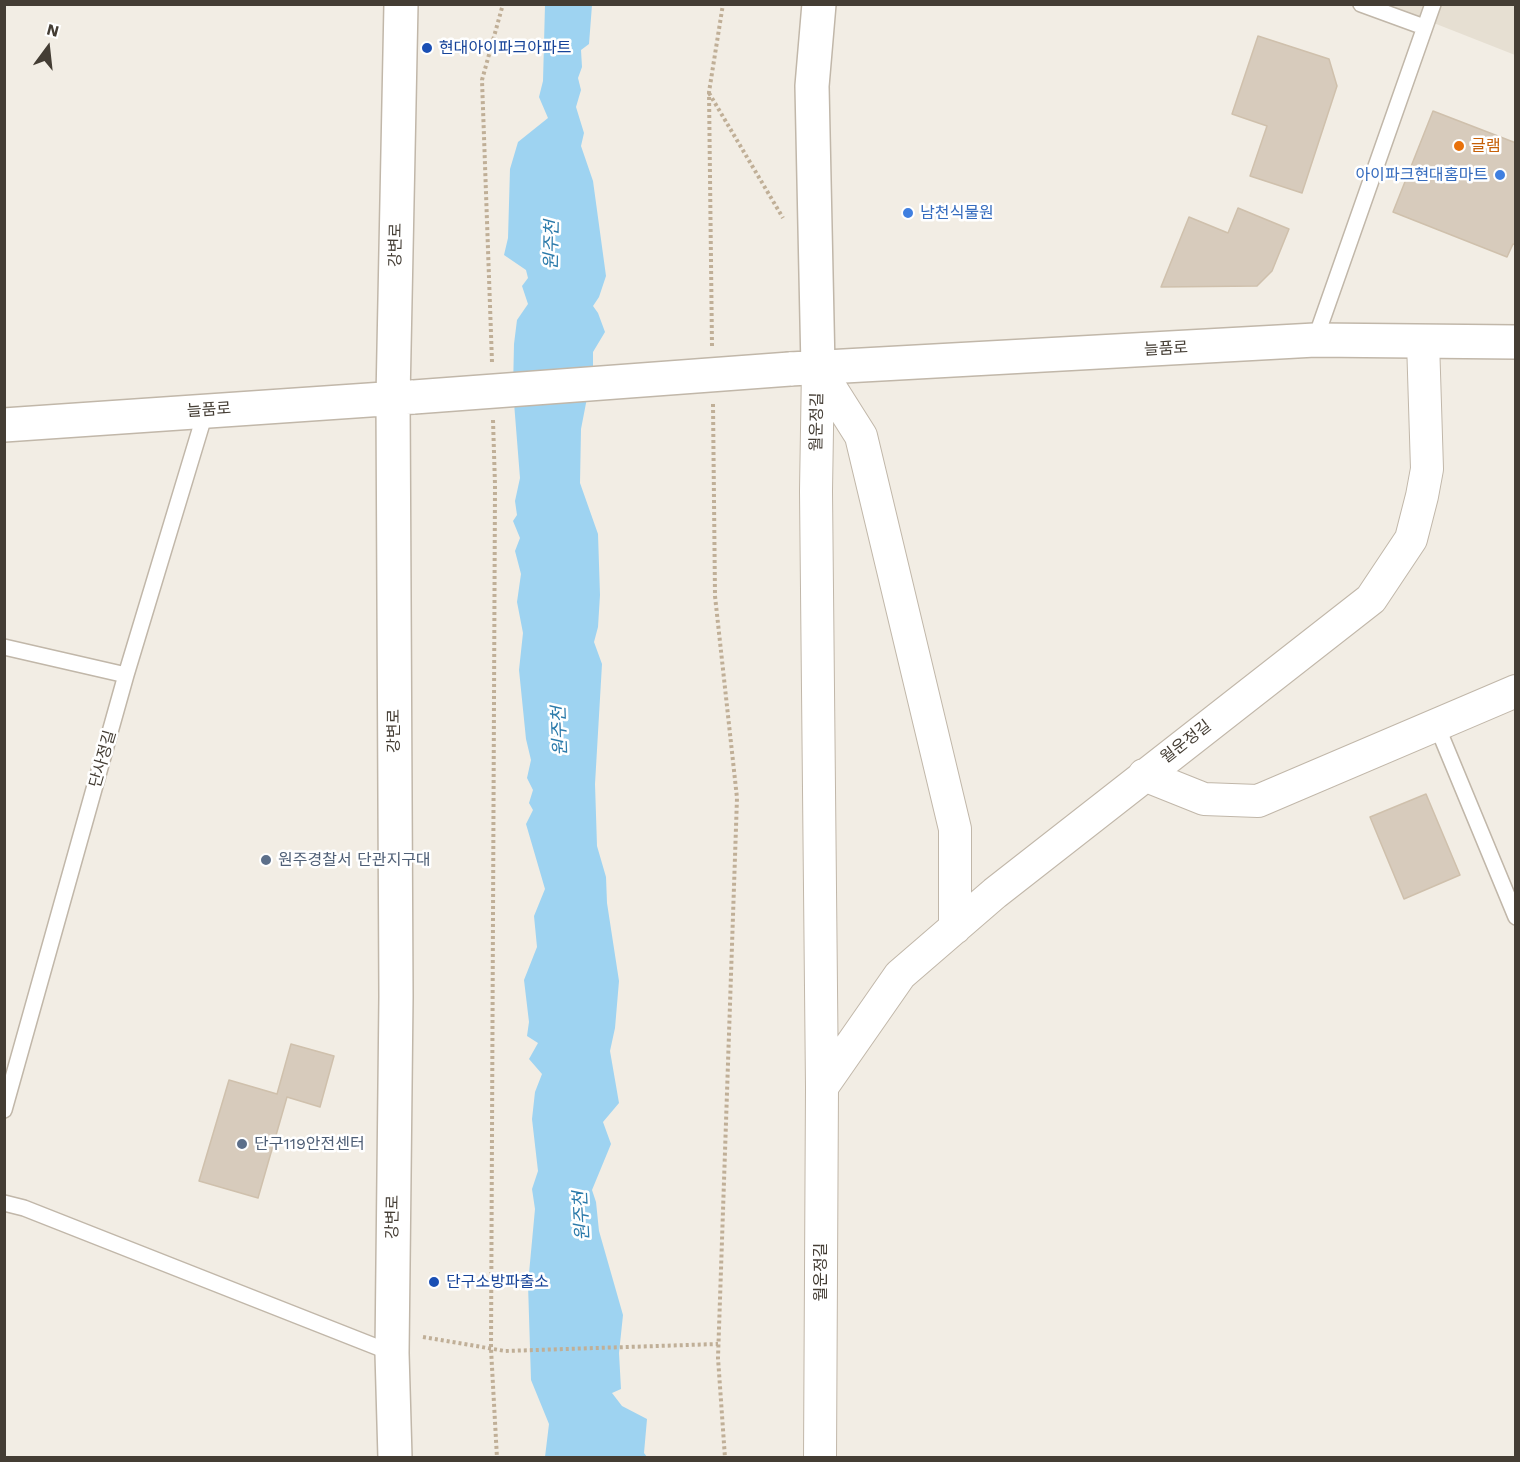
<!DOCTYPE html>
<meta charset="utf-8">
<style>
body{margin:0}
#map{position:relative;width:1520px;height:1462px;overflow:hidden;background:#f2ede4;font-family:"Work Sans",sans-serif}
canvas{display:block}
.frame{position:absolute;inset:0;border:6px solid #443d34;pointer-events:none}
.north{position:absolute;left:18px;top:18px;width:60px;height:60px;-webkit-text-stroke:4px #fff;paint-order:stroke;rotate:15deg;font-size:16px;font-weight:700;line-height:24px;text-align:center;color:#443d34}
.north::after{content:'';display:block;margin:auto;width:21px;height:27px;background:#443d34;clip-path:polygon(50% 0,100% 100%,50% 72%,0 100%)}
</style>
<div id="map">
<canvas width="1520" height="1462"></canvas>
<div class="frame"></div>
<div class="north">N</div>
</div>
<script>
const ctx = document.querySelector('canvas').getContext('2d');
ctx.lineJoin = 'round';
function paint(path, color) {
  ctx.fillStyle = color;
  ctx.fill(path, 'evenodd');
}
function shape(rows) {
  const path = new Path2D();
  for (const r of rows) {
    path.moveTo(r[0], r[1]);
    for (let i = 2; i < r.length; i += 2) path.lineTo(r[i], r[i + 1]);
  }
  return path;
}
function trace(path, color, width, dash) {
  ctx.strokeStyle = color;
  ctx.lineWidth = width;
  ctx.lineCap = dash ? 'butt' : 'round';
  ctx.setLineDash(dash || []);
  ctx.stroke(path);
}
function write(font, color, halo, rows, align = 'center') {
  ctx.font = font + ' "Work Sans","Noto Sans KR",sans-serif';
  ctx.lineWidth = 5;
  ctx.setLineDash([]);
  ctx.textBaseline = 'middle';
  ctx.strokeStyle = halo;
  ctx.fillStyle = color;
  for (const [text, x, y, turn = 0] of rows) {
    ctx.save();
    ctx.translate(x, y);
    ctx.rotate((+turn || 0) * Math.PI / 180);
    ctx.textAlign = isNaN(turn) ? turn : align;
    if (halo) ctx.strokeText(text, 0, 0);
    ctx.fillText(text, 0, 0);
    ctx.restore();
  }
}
paint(shape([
 [1388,5,1515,5,1515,55]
]), '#e6dfd2');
paint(shape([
 [545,5,592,5,589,44,581,50,582,67,578,78,581,90,576,107,584,133,581,146,593,181,606,276,599,297,593,306,598,313,605,332,593,352,593,367,581,429,580,483,598,534,600,595,598,627,594,642,602,664,595,784,597,846,606,877,607,903,619,981,615,1028,610,1051,619,1103,603,1122,611,1144,592,1190,596,1202,599,1231,623,1315,619,1353,621,1389,612,1393,622,1406,647,1419,644,1453,647,1457,545,1457,549,1424,531,1380,528,1284,535,1209,532,1189,538,1171,532,1119,535,1092,542,1074,529,1059,538,1043,527,1036,529,1022,524,980,537,947,534,916,545,889,526,824,533,810,529,803,533,790,527,778,531,760,526,739,519,670,523,633,517,602,521,574,515,551,520,538,513,521,517,515,515,501,520,478,513,390,514,344,517,320,528,304,522,286,528,278,526,270,504,255,508,238,510,169,518,142,548,118,539,97,543,81]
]), '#9ed3f1');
const building = shape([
 [1258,36,1329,59,1337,86,1302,193,1250,176,1267,126,1232,114,1258,36],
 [1433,111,1516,143,1516,245,1513,244,1507,257,1393,212,1433,111],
 [1238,208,1289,229,1272,271,1257,286,1161,287,1189,217,1228,233,1238,208],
 [1426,794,1460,875,1404,899,1370,817,1426,794],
 [291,1044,334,1056,320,1107,287,1097,258,1198,199,1181,229,1080,277,1094,291,1044]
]);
paint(building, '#d7cbbc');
trace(building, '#cfc0ac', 1.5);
const service = shape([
 [1361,4,1424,27],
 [1315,340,1433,4],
 [4,647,126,675],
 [1437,726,1516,917],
 [4,1110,126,675,206,410],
 [4,1203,24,1208,392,1353]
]);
const minor = shape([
 [818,368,816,491,822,1087,820,1458],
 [818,368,861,436,955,829,955,928],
 [1144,775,1204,799,1258,801,1516,691],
 [822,1087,900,975,995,893,1371,599,1411,539,1422,496,1427,469,1423,341]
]);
const tertiary = shape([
 [818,368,812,86,819,4],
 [790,369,1315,340,1516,342],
 [4,425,413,397],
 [395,1458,392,1353,396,997,393,398,401,4]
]);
trace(service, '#c1b7a9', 18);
trace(minor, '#c1b7a9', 34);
trace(tertiary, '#c1b7a9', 36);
trace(shape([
 [709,93,783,218],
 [712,346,709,92,723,4],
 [492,362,482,80,503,4],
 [713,404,715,596,737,798,718,1358,725,1458],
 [493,420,495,485,491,1349,497,1458],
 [423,1337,505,1351,718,1344]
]), '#c0af97', 4, [3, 3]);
trace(service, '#fff', 15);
trace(minor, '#fff', 32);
trace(tertiary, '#fff', 33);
const tertiaryBridge = shape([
 [414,397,790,369]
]);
trace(tertiaryBridge, '#c1b7a9', 36, []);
trace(tertiaryBridge, '#fff', 33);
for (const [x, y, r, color] of [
 [427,48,6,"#1a4fb4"],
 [1459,146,6,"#e8710a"],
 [1500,175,6,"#3f7fe0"],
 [908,213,6,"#3f7fe0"],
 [266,860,6,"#5c6f8a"],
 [242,1144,6,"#5c6f8a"],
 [434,1282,6,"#1a4fb4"]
]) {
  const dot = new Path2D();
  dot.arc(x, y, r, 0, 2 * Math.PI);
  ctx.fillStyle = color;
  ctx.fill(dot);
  trace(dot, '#fff', 2);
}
write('16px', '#164399', '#fff', [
 ["현대아이파크아파트",439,48],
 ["단구소방파출소",446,1282]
], 'left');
write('16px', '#c56008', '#fff', [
 ["글램",1471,146]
], 'left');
write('16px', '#366cbe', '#fff', [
 ["아이파크현대홈마트",1488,175],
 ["남천식물원",920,213,"left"]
], 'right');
write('16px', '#443d34', '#fff', [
 ["강변로",396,245,-89],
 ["늘품로",1166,349,-3],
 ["늘품로",209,410,-4],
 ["월운정길",817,422,-89],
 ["강변로",394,731,-90],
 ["월운정길",1186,742,-38],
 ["단사정길",103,759,-74],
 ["강변로",393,1217,-89],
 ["월운정길",821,1272,-90]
]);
write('16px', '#4e5e75', '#fff', [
 ["원주경찰서 단관지구대",278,860],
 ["단구119안전센터",254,1144]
], 'left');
write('italic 18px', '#2b7aaa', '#fff', [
 ["원주천",552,245,-89],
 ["원주천",560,731,-92],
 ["원주천",582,1216,-93]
]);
</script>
